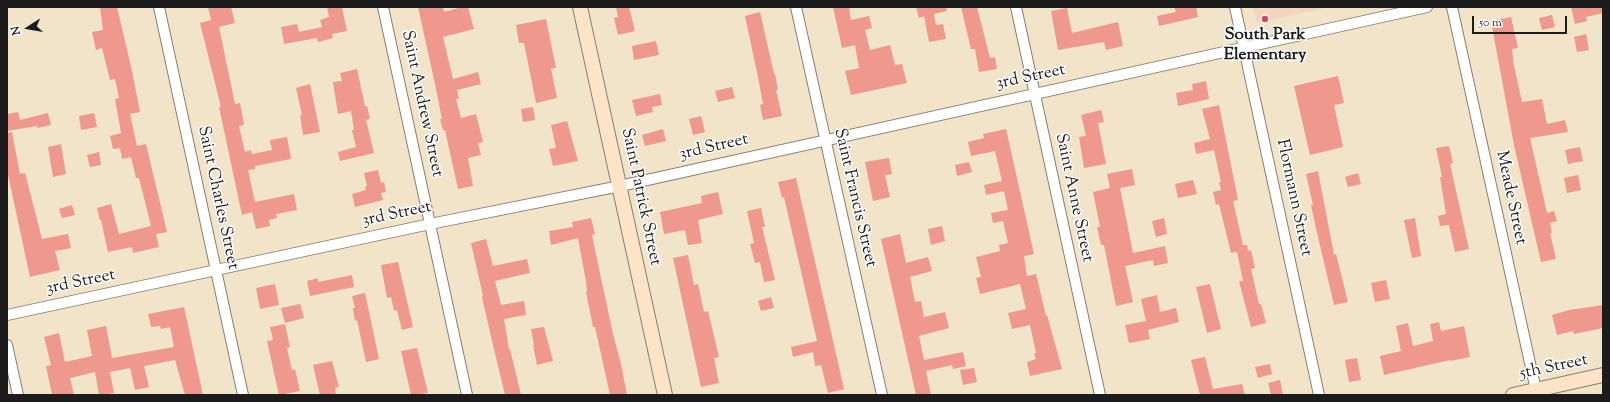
<!DOCTYPE html>
<style>
body{margin:0}
#map{position:relative;width:1610px;height:402px;overflow:hidden;background:#f1e4c8;font-family:"Sorts Mill Goudy",serif}
canvas{display:block}
.frame{position:absolute;inset:0;border:8px solid #1c1c1c;pointer-events:none}
.north{position:absolute;left:8px;top:8px;width:40px;height:40px;-webkit-text-stroke:3px #fff;paint-order:stroke;rotate:258deg;font-size:11px;font-weight:700;line-height:16px;text-align:center;color:#1c1c1c}
.north::after{content:'';display:block;margin:auto;width:14px;height:18px;background:#1c1c1c;clip-path:polygon(50% 0,100% 100%,50% 72%,0 100%)}
.scale{position:absolute;left:1472px;top:16px;width:95px;height:18px;box-sizing:border-box;border:2px solid #1c1c1c;border-top:0;padding-left:5px;font-size:12px;line-height:14px;white-space:nowrap;color:#1c1c1c;-webkit-text-stroke:3px #fff;paint-order:stroke}
</style>
<div id="map">
<canvas width="1610" height="402"></canvas>
<div class="frame"></div>
<div class="north">N</div>
<div class="scale">50 m</div>
</div>
<script>
const ctx = document.querySelector('canvas').getContext('2d');
ctx.lineJoin = 'round';
function paint(path, color) {
  ctx.fillStyle = color;
  ctx.fill(path, 'evenodd');
}
function shape(rows) {
  const path = new Path2D();
  for (const r of rows) {
    path.moveTo(r[0], r[1]);
    for (let i = 2; i < r.length; i += 2) path.lineTo(r[i], r[i + 1]);
  }
  return path;
}
function trace(path, color, width, dash) {
  ctx.strokeStyle = color;
  ctx.lineWidth = width;
  ctx.lineCap = dash ? 'butt' : 'round';
  ctx.setLineDash(dash || []);
  ctx.stroke(path);
}
function write(font, color, halo, rows, align = 'center') {
  ctx.font = font + ' "Sorts Mill Goudy",serif';
  ctx.lineWidth = 3;
  ctx.setLineDash([]);
  ctx.textBaseline = 'middle';
  ctx.strokeStyle = halo;
  ctx.fillStyle = color;
  for (const [text, x, y, turn = 0] of rows) {
    ctx.save();
    ctx.translate(x, y);
    ctx.rotate((+turn || 0) * Math.PI / 180);
    ctx.textAlign = isNaN(turn) ? turn : align;
    if (halo) ctx.strokeText(text, 0, 0);
    ctx.fillText(text, 0, 0);
    ctx.restore();
  }
}
paint(shape([
 [1253,7,1328,7,1257,23]
]), '#f3d4bf');
paint(shape([
 [100,7,117,7,132,71,140,112,130,114,137,146,146,144,167,232,156,234,159,247,133,253,132,247,108,252,101,220,100,220,97,208,111,204,119,234,151,226,139,178,136,178,131,157,122,159,120,148,113,149,110,136,121,133,115,99,119,98,115,79,110,80,102,48,96,50,92,32,103,30],
 [208,7,231,7,235,23,219,27,235,104,240,103,244,125,239,126,245,152,251,150,252,154,272,150,270,140,287,137,291,159,255,166,255,169,248,170,255,202,294,194,297,210,276,214,277,218,269,220,270,226,256,229,252,212,242,215,219,107,221,107,200,23,211,20],
 [327,7,342,7,347,31,332,34,333,38,318,42,317,38,284,44,281,27,297,24,299,32,322,27,320,20,329,17],
 [418,7,443,7,444,12,462,7,468,7,474,29,443,37,453,79,478,72,481,84,457,90,459,99,456,99,461,118,476,114,483,142,478,143,481,155,468,158,473,186,458,189,445,130,443,130,440,119,442,119,435,84],
 [616,7,629,7,635,31,618,35,614,18,618,17],
 [833,7,849,7,851,20,869,16,872,28,865,30,870,50,890,45,895,65,902,64,907,83,851,95,845,71,859,68,855,45,842,48],
 [916,7,946,7,947,11,934,14,936,25,943,24,946,39,929,42,924,16,919,18],
 [961,7,977,7,990,58,995,57,997,69,979,72,975,49,971,49],
 [1174,7,1196,7,1198,17,1159,26,1157,16,1176,12],
 [1571,7,1603,7,1603,13,1586,17,1587,21,1575,24],
 [1067,8,1072,33,1118,22,1123,46,1106,50,1104,42,1058,50,1051,11],
 [760,12,774,74,775,74,778,90,776,90,782,116,763,120,760,105,763,104,758,77,745,16],
 [1552,15,1555,27,1542,30,1539,18],
 [1511,17,1518,48,1512,49,1514,66,1522,102,1542,99,1547,124,1565,120,1568,132,1530,138,1547,213,1554,211,1557,221,1550,223,1552,233,1550,233,1556,259,1541,262,1514,145,1491,21],
 [546,19,556,68,551,69,557,98,536,103,524,43,519,43,516,25],
 [1586,34,1589,50,1577,52,1574,37],
 [656,41,659,55,634,60,632,46],
 [357,69,365,106,367,106,370,119,366,120,374,153,340,161,338,152,356,147,352,130,354,130,351,111,338,114,333,82,342,81,340,73],
 [1338,76,1344,103,1334,105,1343,147,1310,155,1294,86],
 [1206,81,1209,99,1178,106,1176,93,1193,90,1192,84],
 [310,84,320,132,303,135,300,115,302,115,296,88],
 [732,87,735,98,718,102,715,91],
 [660,94,662,105,652,107,653,112,636,116,632,100],
 [1219,105,1238,200,1233,201,1243,245,1247,245,1248,251,1251,250,1255,268,1251,269,1259,304,1261,304,1266,323,1251,327,1239,281,1243,281,1237,252,1231,253,1219,204,1216,205,1213,192,1221,190,1219,182,1221,182,1214,150,1196,154,1194,143,1210,139,1202,109],
 [533,107,535,120,523,122,521,109],
 [1101,110,1104,122,1098,123,1106,164,1084,168,1079,137,1086,136,1081,115],
 [18,112,20,120,48,113,51,125,37,128,37,126,7,131,7,114],
 [94,113,97,127,81,130,79,116],
 [701,116,705,132,693,135,689,119],
 [567,121,578,161,553,166,549,149,556,148,551,125],
 [663,129,666,141,645,146,642,135],
 [1006,129,1034,254,1024,256,1027,276,1036,274,1046,316,1047,315,1062,369,1030,376,1027,362,1036,359,1034,354,1036,353,1030,325,1012,329,1008,313,1026,309,1020,284,980,294,976,278,981,277,976,257,1000,251,999,245,1008,243,1003,221,993,223,991,213,1008,210,1004,191,986,195,984,185,1002,181,995,151,971,156,968,142,984,138,983,134],
 [12,132,20,174,25,173,42,239,68,234,71,248,55,251,60,270,30,277,7,170,7,133],
 [61,144,66,174,53,177,48,147],
 [1449,146,1453,163,1450,164,1469,249,1455,252,1449,225,1440,226,1438,216,1446,214,1440,177,1442,177,1436,148],
 [1580,147,1583,161,1568,164,1565,150],
 [99,152,101,165,90,167,87,155],
 [889,158,892,174,885,175,890,197,873,201,865,162],
 [969,162,972,172,957,176,955,165],
 [1132,169,1135,185,1120,188,1133,253,1165,246,1168,263,1154,266,1153,260,1125,266,1133,302,1116,306,1104,245,1101,245,1097,227,1100,227,1093,192,1110,188,1107,174],
 [378,170,381,183,384,182,386,192,381,193,383,200,355,207,352,194,366,190,365,187,367,186,364,173],
 [1318,171,1334,255,1336,254,1348,302,1334,305,1315,224,1311,205,1313,205,1306,174],
 [1358,173,1361,184,1348,187,1345,177],
 [1578,175,1581,190,1567,193,1564,178],
 [796,178,844,389,828,393,821,365,815,366,813,352,793,357,791,347,817,341,784,197,782,198,778,182],
 [1193,180,1197,194,1178,198,1175,184],
 [718,192,723,214,698,220,702,243,688,245,685,230,664,234,660,212,702,203,701,196],
 [72,205,75,215,62,218,59,209],
 [761,208,765,227,762,227,775,280,764,282,760,262,755,263,750,244,754,243,747,211],
 [591,218,595,234,592,235,601,278,613,334,621,364,627,395,610,395,595,327,593,327,586,292,587,291,586,282,578,238,551,245,549,231,573,227,572,222],
 [1164,218,1167,234,1156,237,1152,221],
 [1415,218,1421,256,1412,258,1404,220],
 [942,226,945,241,931,245,928,229],
 [900,234,906,263,928,257,932,271,910,277,915,302,921,301,924,317,945,312,949,328,919,336,924,360,963,352,966,366,953,369,952,365,926,371,931,395,916,395,881,239],
 [486,239,493,266,527,259,530,273,495,281,501,305,524,301,526,315,504,319,509,349,510,349,521,395,505,395,492,341,482,297,483,296,471,243],
 [688,255,694,285,698,284,704,312,708,311,719,357,714,358,719,383,701,387,673,258],
 [398,262,413,327,402,330,397,310,394,311,391,297,387,298,381,265],
 [352,275,354,287,310,296,307,281,318,278,318,282],
 [1386,280,1390,299,1375,302,1371,283],
 [275,284,279,305,260,309,256,288],
 [1210,284,1221,329,1207,333,1196,287],
 [365,293,379,359,366,362,357,320,355,321,353,308,355,308,352,296],
 [1157,295,1160,312,1176,308,1179,322,1148,330,1150,339,1129,343,1125,325,1146,321,1141,299],
 [771,297,774,308,761,311,758,301],
 [300,304,304,318,285,323,281,308],
 [1603,305,1603,328,1574,334,1573,331,1557,335,1552,315,1569,310],
 [184,307,203,395,185,395,175,360,144,366,149,387,135,390,130,368,110,372,114,393,99,395,95,372,70,378,74,395,52,395,46,366,51,365,44,337,59,333,65,362,92,356,87,330,106,326,112,358,174,347,170,327,161,329,160,326,151,327,148,314],
 [1439,322,1441,331,1464,326,1470,357,1450,361,1450,360,1384,375,1380,356,1401,351,1396,326,1408,323,1413,346,1433,341,1430,324],
 [285,324,290,347,287,348,292,370,295,369,300,391,279,395,267,341,273,340,270,327],
 [544,327,553,361,537,365,533,345,534,345,531,329],
 [417,348,428,393,411,395,401,351],
 [1205,357,1213,389,1242,384,1245,395,1200,395,1191,360],
 [1357,358,1361,380,1349,382,1345,360],
 [332,361,339,387,335,388,336,395,320,395,313,365],
 [1270,364,1272,374,1258,378,1255,367],
 [974,368,977,382,963,385,960,370],
 [1280,380,1283,395,1271,395,1268,383]
]), '#ef988d');
const minor = shape([
 [159,7,243,395],
 [383,7,467,395],
 [796,7,882,395],
 [1016,7,1100,395],
 [1235,7,1319,395],
 [1452,7,1537,395],
 [7,315,430,224,620,186,1427,7],
 [7,345,18,395]
]);
const secondary = shape([
 [580,7,665,395],
 [1513,395,1603,375]
]);
trace(minor, '#868072', 12);
trace(secondary, '#868072', 16);
trace(minor, '#fff', 10);
trace(secondary, '#fee4c6', 14);
for (const [x, y, r, color] of [
 [1265,19,4,"#d1495b"]
]) {
  const dot = new Path2D();
  dot.arc(x, y, r, 0, 2 * Math.PI);
  ctx.fillStyle = color;
  ctx.fill(dot);
  trace(dot, '#fff', 1.5);
}
write('bold 17px', '#1c1c1c', '#fff', [
 ["South Park",1265,36],
 ["Elementary",1265,56]
]);
write('17px', '#1c1c1c', '#fff', [
 ["3rd Street",1031,78,-12],
 ["Saint Andrew Street",421,104,78],
 ["3rd Street",714,148,-13],
 ["Saint Patrick Street",640,197,78],
 ["Saint Charles Street",217,198,78],
 ["Saint Francis Street",854,198,77],
 ["Saint Anne Street",1073,198,78],
 ["Flormann Street",1293,198,78],
 ["Meade Street",1510,198,78],
 ["3rd Street",397,215,-12],
 ["3rd Street",81,283,-12],
 ["5th Street",1554,368,-12]
]);
</script>
